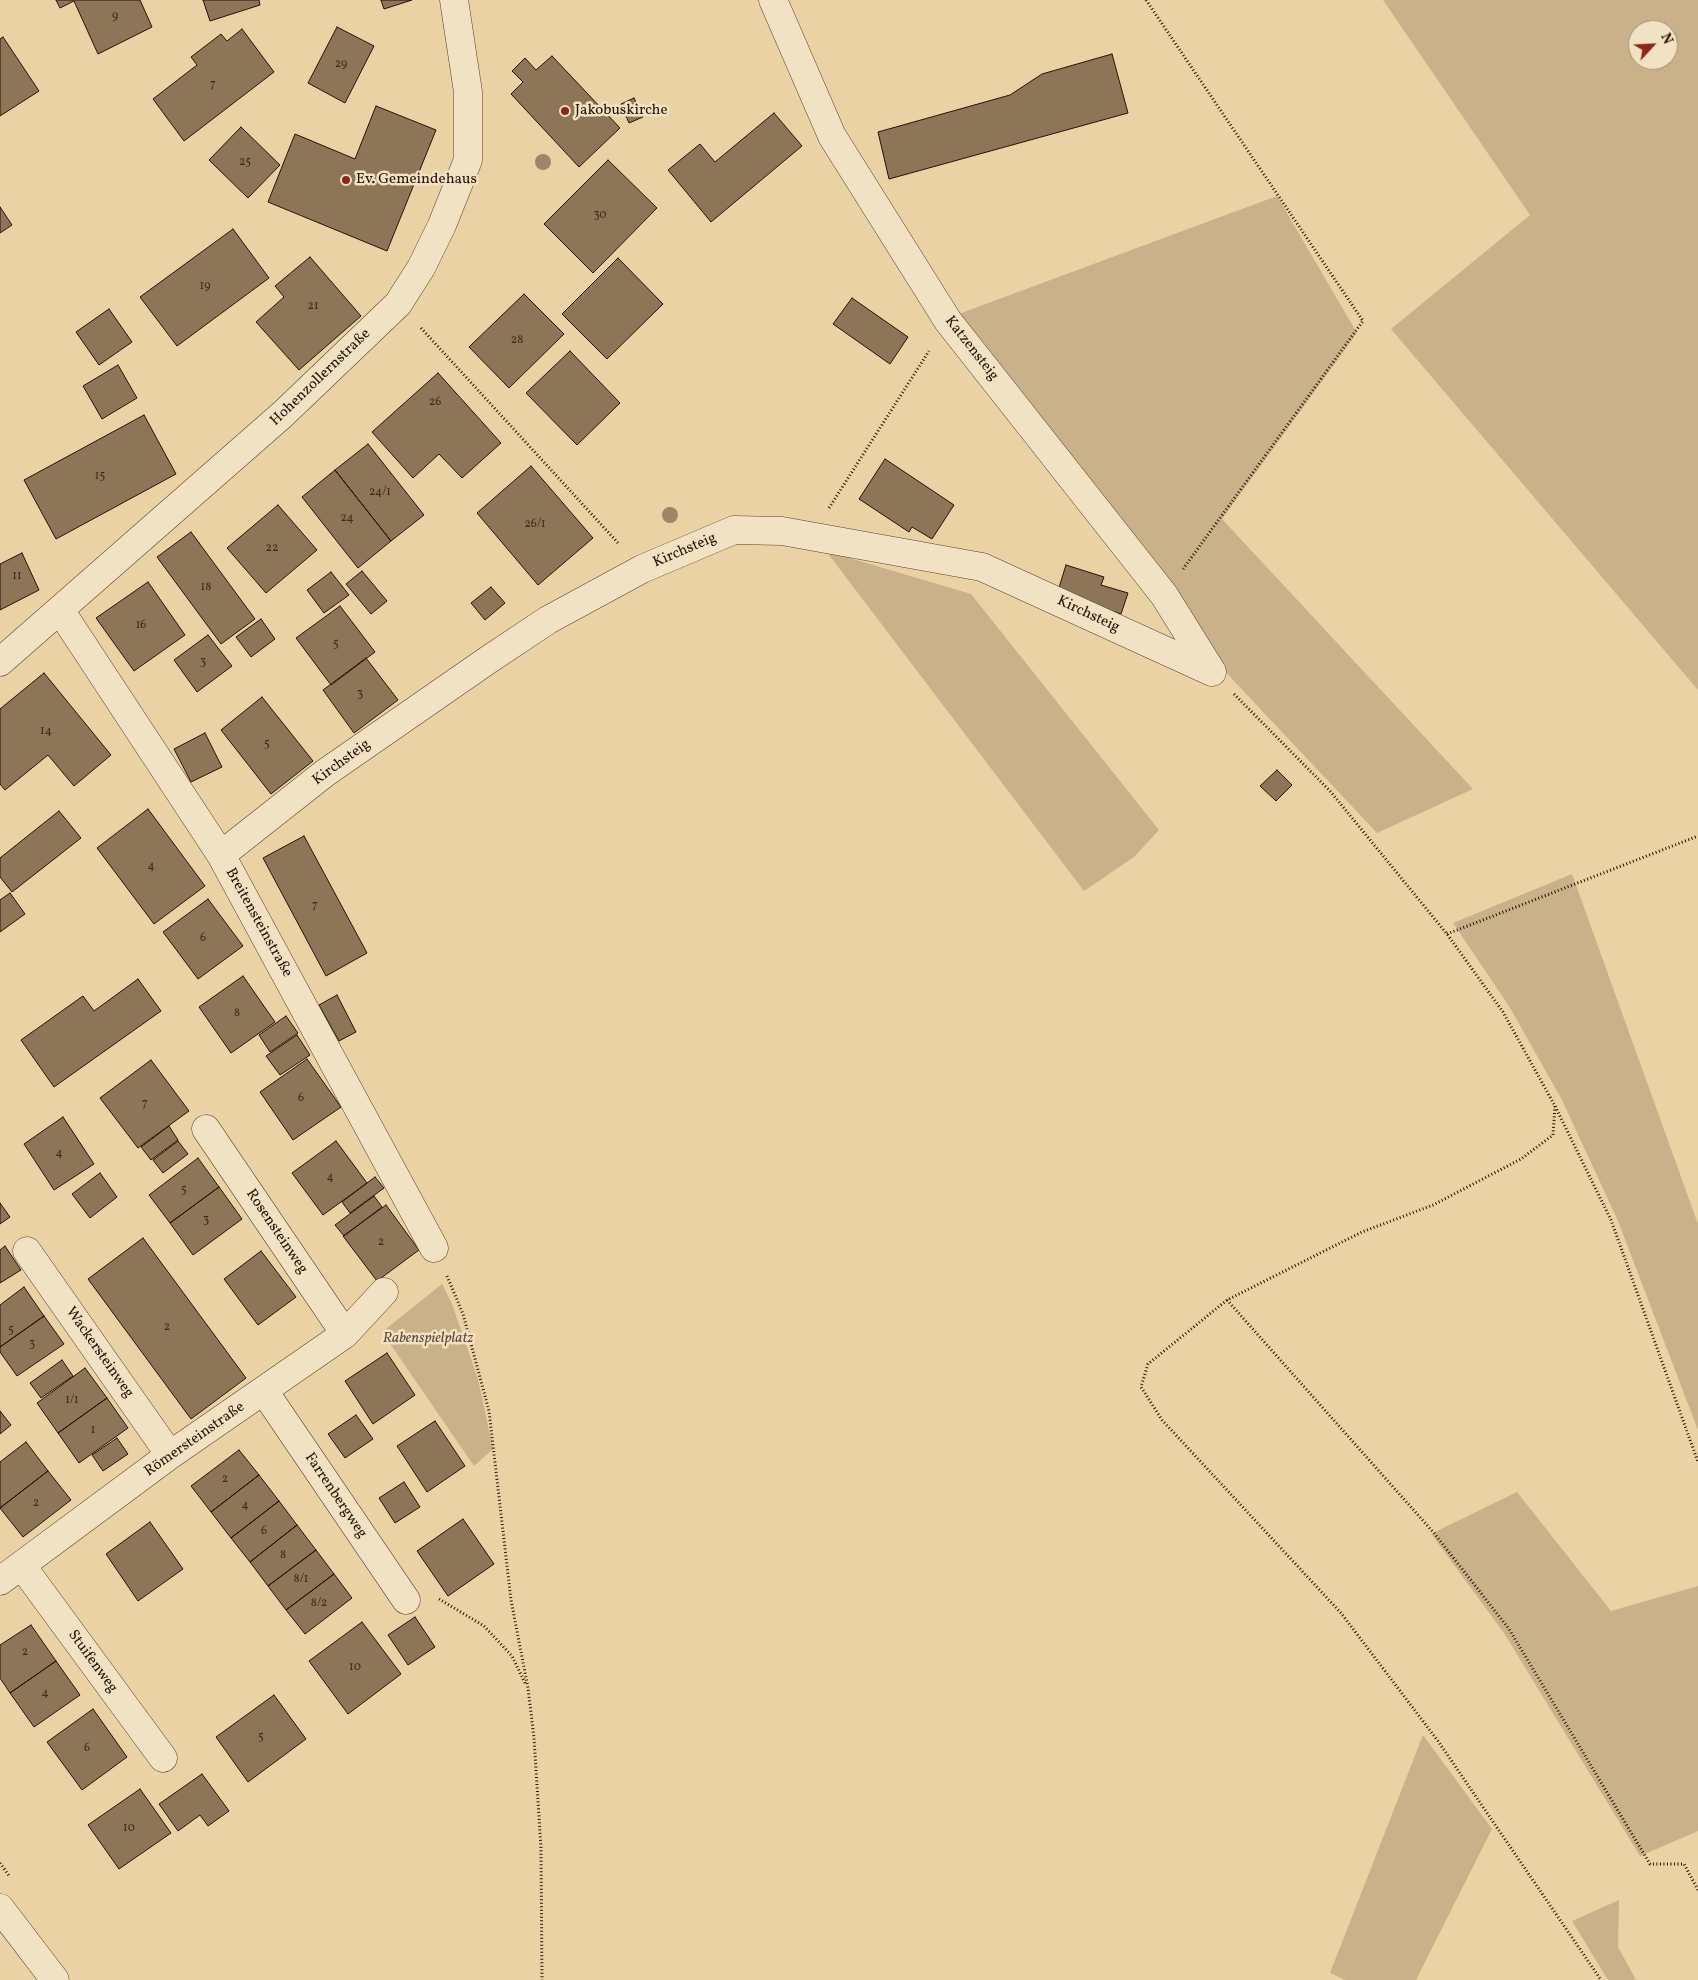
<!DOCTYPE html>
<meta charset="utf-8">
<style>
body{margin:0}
#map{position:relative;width:1698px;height:1980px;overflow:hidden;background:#ead2a5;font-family:Vollkorn,serif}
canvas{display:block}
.north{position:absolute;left:1628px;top:20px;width:50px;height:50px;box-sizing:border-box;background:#f1e2c4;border:1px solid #a18e78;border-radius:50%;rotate:65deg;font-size:14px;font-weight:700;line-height:20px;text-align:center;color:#281105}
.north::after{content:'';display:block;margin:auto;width:18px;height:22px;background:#8f2418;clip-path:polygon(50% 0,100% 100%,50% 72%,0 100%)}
</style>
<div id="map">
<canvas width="1698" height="1980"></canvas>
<div class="north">N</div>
</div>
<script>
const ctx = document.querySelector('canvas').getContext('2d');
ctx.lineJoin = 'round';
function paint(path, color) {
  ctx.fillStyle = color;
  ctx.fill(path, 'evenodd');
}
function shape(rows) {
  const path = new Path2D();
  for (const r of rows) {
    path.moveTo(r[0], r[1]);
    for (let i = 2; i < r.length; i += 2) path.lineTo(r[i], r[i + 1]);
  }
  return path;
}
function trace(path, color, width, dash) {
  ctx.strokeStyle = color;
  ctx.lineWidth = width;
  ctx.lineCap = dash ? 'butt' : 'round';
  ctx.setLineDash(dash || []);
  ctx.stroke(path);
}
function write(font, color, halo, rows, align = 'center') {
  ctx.font = font + ' Vollkorn,serif';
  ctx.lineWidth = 5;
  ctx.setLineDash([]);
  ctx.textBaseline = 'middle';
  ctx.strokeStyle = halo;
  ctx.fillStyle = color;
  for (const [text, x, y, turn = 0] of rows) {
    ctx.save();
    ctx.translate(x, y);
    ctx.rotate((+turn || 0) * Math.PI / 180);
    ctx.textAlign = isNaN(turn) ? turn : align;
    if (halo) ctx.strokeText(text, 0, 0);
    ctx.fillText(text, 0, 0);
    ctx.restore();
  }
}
paint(shape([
 [1383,0,1698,0,1698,690,1391,329,1530,215],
 [1638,30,1668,30,1668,60,1638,60],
 [1277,196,1357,333,1222,519,1473,789,1377,833,1219,665,1157,563,956,315],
 [826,551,971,594,1159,830,1134,857,1084,891],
 [1572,874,1698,1224,1698,1430,1618,1221,1562,1100,1509,1006,1453,923],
 [442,1284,452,1304,478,1379,493,1449,474,1466,382,1332],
 [1517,1492,1611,1611,1698,1586,1698,1831,1640,1856,1504,1633,1432,1535,1435,1532],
 [1423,1735,1492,1829,1416,1980,1345,1980,1330,1973],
 [1619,1900,1618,1947,1636,1980,1608,1980,1572,1921]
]), '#c9b18a');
const building = shape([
 [56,0,140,0,152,27,98,54,74,1,60,8,56,0],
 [203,0,259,0,260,5,210,21,203,0],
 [381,0,412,0,384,9,381,0],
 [337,27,374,46,345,103,308,83,337,27],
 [242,29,274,72,184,141,153,99,197,65,191,57,221,34,227,41,242,29],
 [3,37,39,91,0,116,0,39,3,37],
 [1112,54,1128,113,889,179,878,132,1010,95,1042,74,1112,54],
 [552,56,620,128,579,167,511,94,523,82,512,71,525,58,536,70,552,56],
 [634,98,643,117,629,123,621,104,634,98],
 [376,106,436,130,387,251,268,202,295,134,355,159,376,106],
 [774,113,802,146,711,222,668,170,700,144,715,162,774,113],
 [241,127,280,165,248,198,209,160,241,127],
 [608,160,657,208,593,273,544,224,608,160],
 [0,207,12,225,0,233,0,207],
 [233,229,269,278,177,346,140,297,233,229],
 [310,257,361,316,299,370,256,322,284,297,275,286,310,257],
 [618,258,663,304,607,359,562,314,618,258],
 [524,294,564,334,509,388,469,347,524,294],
 [852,298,908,337,890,364,833,324,852,298],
 [109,309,132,342,99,365,76,332,109,309],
 [570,351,620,403,577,445,526,393,570,351],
 [118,365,137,398,102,419,83,386,118,365],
 [438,373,501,443,462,478,439,454,413,478,372,432,438,373],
 [144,415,176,474,56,539,24,480,144,415],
 [368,444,424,515,391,541,335,470,368,444],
 [885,459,954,505,932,539,912,527,909,532,859,499,885,459],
 [531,466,593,538,538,585,477,513,531,466],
 [335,470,391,541,358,568,302,497,335,470],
 [278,505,317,550,266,593,227,548,278,505],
 [191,532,255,619,221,644,157,557,191,532],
 [22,553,39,590,0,610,0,564,22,553],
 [1066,565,1104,577,1101,585,1128,593,1121,614,1057,594,1066,565],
 [362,571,387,601,371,614,346,584,362,571],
 [331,572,349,595,324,613,307,590,331,572],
 [148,582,185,635,134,671,96,618,148,582],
 [491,587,505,603,485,620,471,603,491,587],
 [340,606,375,652,331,685,296,638,340,606],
 [261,619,275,639,251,657,236,637,261,619],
 [208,635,232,666,197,692,174,660,208,635],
 [366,658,398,700,354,733,323,690,366,658],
 [44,673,111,755,74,786,48,755,5,790,0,784,0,709,44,673],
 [262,697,313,761,271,794,221,730,262,697],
 [205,733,222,767,191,782,174,749,205,733],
 [1277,770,1292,785,1276,801,1260,786,1277,770],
 [148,809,205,886,154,924,97,848,148,809],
 [59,811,81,838,12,892,0,877,0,858,59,811],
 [304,836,367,953,326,976,263,858,304,836],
 [10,893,25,914,0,932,0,900,10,893],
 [208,899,243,946,198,979,163,932,208,899],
 [243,976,275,1022,231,1053,199,1007,243,976],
 [138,979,161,1011,54,1087,21,1040,83,996,94,1011,138,979],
 [337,995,356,1032,339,1041,319,1005,337,995],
 [286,1016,298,1033,270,1052,259,1035,286,1016],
 [297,1035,310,1055,280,1075,266,1056,297,1035],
 [307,1059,341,1107,293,1140,260,1092,307,1059],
 [151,1060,189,1111,138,1148,100,1098,151,1060],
 [63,1117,94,1164,54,1190,24,1144,63,1117],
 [169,1126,178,1140,151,1160,141,1147,169,1126],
 [178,1141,188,1154,163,1173,153,1160,178,1141],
 [336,1141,367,1183,323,1215,292,1173,336,1141],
 [198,1158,219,1187,170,1223,149,1195,198,1158],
 [100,1173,117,1197,90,1218,72,1194,100,1173],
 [375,1177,384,1188,350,1213,342,1202,375,1177],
 [219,1187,242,1219,193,1255,170,1223,219,1187],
 [374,1196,382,1207,344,1236,335,1225,374,1196],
 [0,1203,10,1217,0,1224,0,1203],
 [386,1205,419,1250,377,1281,343,1236,386,1205],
 [143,1238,246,1378,191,1419,88,1279,143,1238],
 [5,1246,21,1270,0,1283,0,1250,5,1246],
 [261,1251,296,1297,258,1325,224,1279,261,1251],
 [24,1287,44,1316,0,1347,0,1305,24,1287],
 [44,1316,64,1344,17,1376,0,1352,0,1347,44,1316],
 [387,1353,415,1395,373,1424,345,1381,387,1353],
 [62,1360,73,1376,41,1398,30,1383,62,1360],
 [85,1368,107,1398,58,1433,37,1403,85,1368],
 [107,1398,128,1428,79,1463,58,1433,107,1398],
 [0,1411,11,1425,0,1434,0,1411],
 [356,1415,373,1439,345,1458,328,1434,356,1415],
 [435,1421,465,1466,427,1492,397,1446,435,1421],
 [117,1438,128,1454,103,1471,92,1455,117,1438],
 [26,1442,48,1471,0,1508,0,1462,26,1442],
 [239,1450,259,1475,211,1512,191,1486,239,1450],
 [48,1471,71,1500,23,1537,0,1508,48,1471],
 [259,1475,279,1501,231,1538,211,1512,259,1475],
 [404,1482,420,1507,395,1523,379,1498,404,1482],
 [279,1501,297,1525,250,1562,231,1538,279,1501],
 [463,1519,494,1564,448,1596,417,1551,463,1519],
 [150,1522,183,1569,138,1601,106,1554,150,1522],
 [297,1525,316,1550,268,1586,250,1562,297,1525],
 [316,1550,334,1574,286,1610,268,1586,316,1550],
 [334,1574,352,1598,305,1634,286,1610,334,1574],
 [415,1617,435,1647,408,1665,388,1635,415,1617],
 [362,1622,401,1674,348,1714,309,1661,362,1622],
 [31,1625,56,1661,10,1693,0,1678,0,1645,31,1625],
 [56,1661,80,1695,34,1727,10,1693,56,1661],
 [274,1695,306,1739,248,1782,216,1737,274,1695],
 [93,1709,127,1757,82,1790,47,1742,93,1709],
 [202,1774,229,1811,208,1826,200,1815,178,1831,159,1804,202,1774],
 [140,1789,171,1833,119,1869,88,1825,140,1789]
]);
paint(building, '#8d7558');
trace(building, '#281105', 1);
const minor = shape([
 [773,0,832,136,948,321,1164,595,1212,672],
 [60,610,221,855,434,1248],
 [0,662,283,414,398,304,421,268,442,225,468,160,468,92,454,0],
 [221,855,325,773,488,660,548,620,642,569,734,530,782,531,982,567,1212,672],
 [206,1129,345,1334],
 [27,1251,170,1455],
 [264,1391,406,1600],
 [22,1566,163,1758],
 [0,1581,170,1455,345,1334,384,1292],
 [0,1908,55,1980]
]);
trace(minor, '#58412d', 29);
trace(shape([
 [1146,0,1363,321,1183,569],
 [421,328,619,544],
 [829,508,929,351],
 [1234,694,1330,791,1447,934,1503,1012,1555,1106,1611,1220,1698,1462],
 [1447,934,1698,836],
 [1555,1106,1553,1135,1521,1159,1433,1205,1362,1232,1227,1300,1148,1364,1141,1387,1162,1420,1341,1613,1438,1741,1601,1980],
 [447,1276,463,1314,489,1411,511,1600,528,1688,534,1738,541,1848,542,1980],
 [1227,1300,1434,1533,1509,1629,1650,1864,1684,1864,1698,1890],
 [439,1599,484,1626,512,1656,525,1683],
 [0,1863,10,1877]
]), '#281105', 3, [1, 2.5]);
trace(minor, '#f1e2c4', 28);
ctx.fillStyle = '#9e8767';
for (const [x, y] of [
 [543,162],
 [670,515]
]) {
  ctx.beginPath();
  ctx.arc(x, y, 8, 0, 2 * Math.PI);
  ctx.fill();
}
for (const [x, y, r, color] of [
 [565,111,5,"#8f2418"],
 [346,180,5,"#8f2418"]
]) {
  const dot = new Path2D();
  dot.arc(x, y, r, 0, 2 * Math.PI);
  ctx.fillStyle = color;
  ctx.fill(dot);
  trace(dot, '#f1e2c4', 2);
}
write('12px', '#412a1a', null, [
 ["9",115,17],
 ["29",341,65],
 ["7",213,85],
 ["25",245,163],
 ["30",600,216],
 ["19",205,287],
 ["21",313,307],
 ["28",517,341],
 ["26",435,403],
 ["15",100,477],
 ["24/1",380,493],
 ["24",347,519],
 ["26/1",535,525],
 ["22",272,549],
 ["11",17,577],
 ["18",206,588],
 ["16",141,626],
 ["5",336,645],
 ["3",203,663],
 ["3",360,695],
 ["14",46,732],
 ["5",267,745],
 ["4",151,867],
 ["7",315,906],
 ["6",203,939],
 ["8",237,1014],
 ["6",301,1099],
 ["7",145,1104],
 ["4",59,1154],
 ["4",330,1178],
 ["5",184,1191],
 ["3",206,1221],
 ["2",381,1243],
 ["2",167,1328],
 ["5",11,1331],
 ["3",32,1345],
 ["1/1",72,1401],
 ["1",93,1431],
 ["2",225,1480],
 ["2",36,1504],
 ["4",245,1506],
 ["6",264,1532],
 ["8",283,1556],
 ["8/1",301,1580],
 ["8/2",319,1604],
 ["2",25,1653],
 ["10",355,1668],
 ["4",45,1694],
 ["5",261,1738],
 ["6",87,1749],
 ["10",129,1829]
]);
write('15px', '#281105', '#f1e2c4', [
 ["Jakobuskirche",575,111],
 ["Ev. Gemeindehaus",356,180]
], 'left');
write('15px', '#281105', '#f1e2c4', [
 ["Katzensteig",971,349,52],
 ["Hohenzollernstraße",321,378,-44],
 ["Kirchsteig",685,551,-23],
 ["Kirchsteig",1088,615,25],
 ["Kirchsteig",342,763,-36],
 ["Breitensteinstraße",258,923,61],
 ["Rosensteinweg",276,1232,56],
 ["Wackersteinweg",99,1353,55],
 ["Römersteinstraße",195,1440,-35],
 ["Farrenbergweg",335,1496,56],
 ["Stuifenweg",92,1662,54]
]);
write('italic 15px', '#604934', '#f1e2c4', [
 ["Rabenspielplatz",428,1339]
]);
</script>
